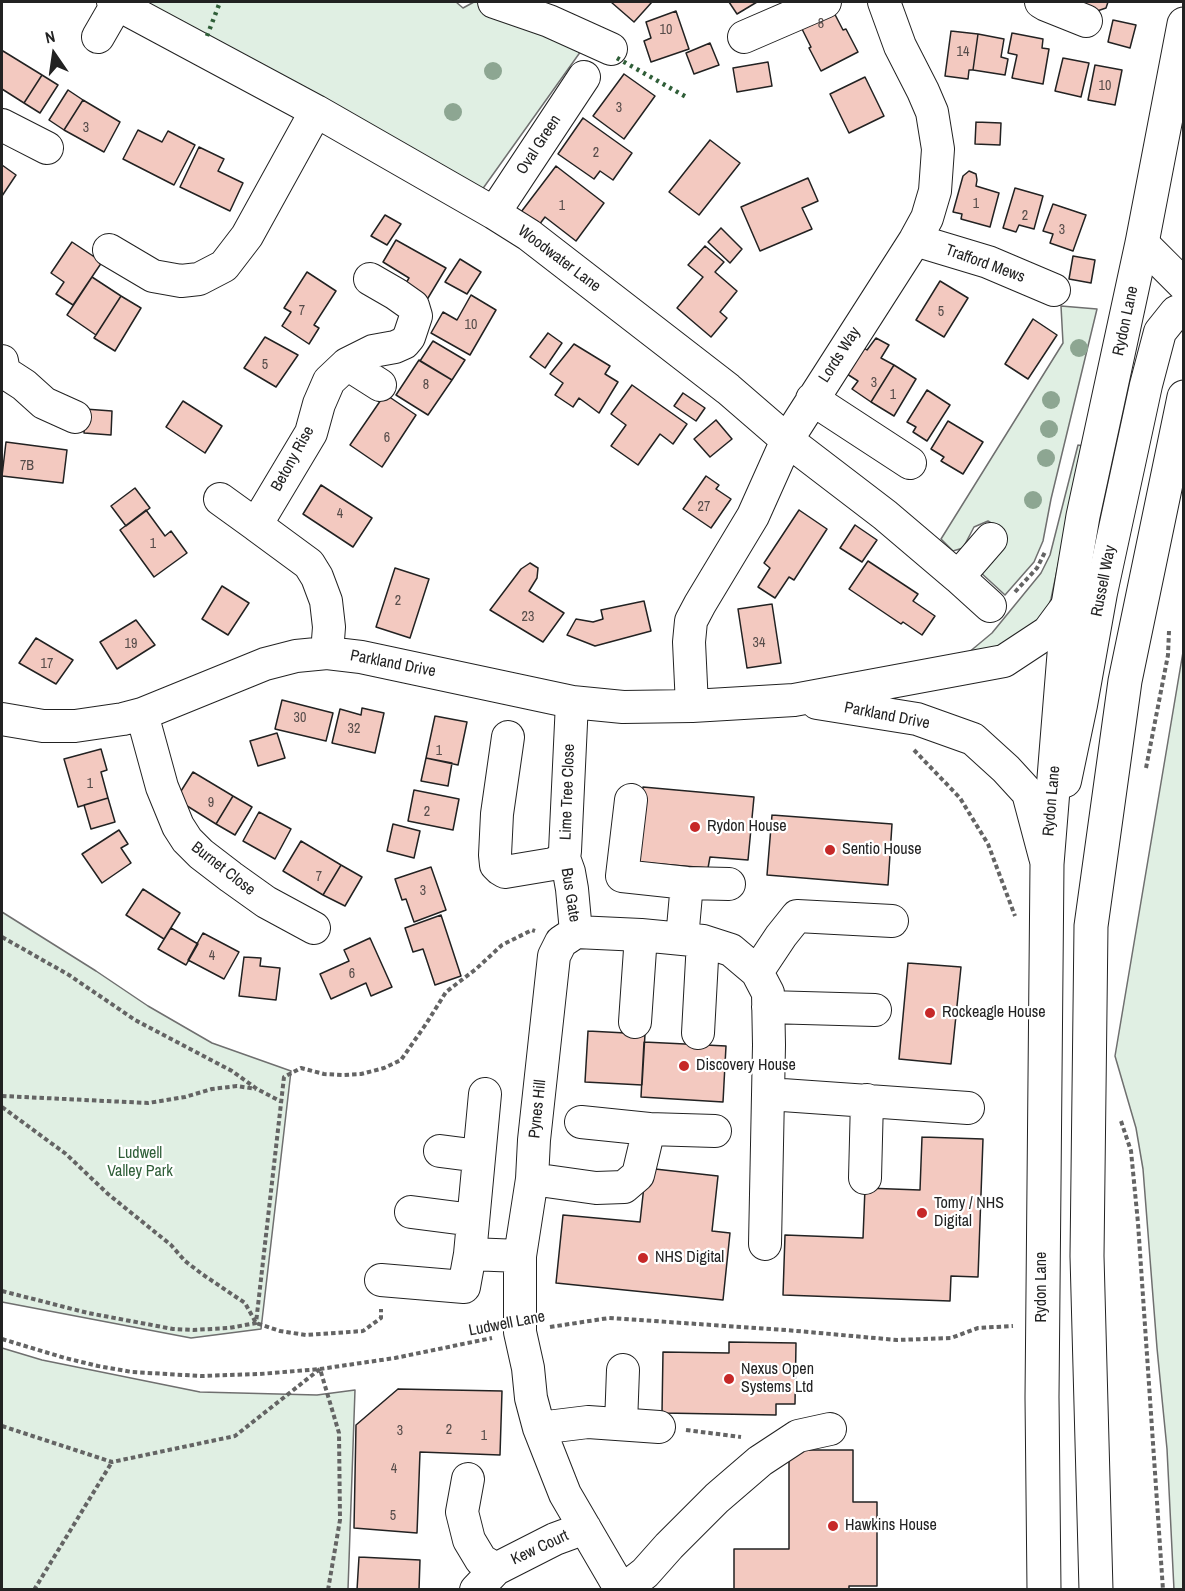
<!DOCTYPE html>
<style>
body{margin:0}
#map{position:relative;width:1185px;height:1591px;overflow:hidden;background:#fff;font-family:"Archivo Narrow",sans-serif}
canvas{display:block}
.frame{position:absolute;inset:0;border:3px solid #222;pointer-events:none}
.north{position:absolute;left:24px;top:24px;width:60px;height:60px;-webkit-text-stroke:4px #fff;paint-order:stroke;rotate:347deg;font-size:16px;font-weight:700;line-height:24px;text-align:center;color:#222}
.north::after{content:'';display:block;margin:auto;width:21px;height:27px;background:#222;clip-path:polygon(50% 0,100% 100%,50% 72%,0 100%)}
</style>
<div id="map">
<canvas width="1185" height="1591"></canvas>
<div class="frame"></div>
<div class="north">N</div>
</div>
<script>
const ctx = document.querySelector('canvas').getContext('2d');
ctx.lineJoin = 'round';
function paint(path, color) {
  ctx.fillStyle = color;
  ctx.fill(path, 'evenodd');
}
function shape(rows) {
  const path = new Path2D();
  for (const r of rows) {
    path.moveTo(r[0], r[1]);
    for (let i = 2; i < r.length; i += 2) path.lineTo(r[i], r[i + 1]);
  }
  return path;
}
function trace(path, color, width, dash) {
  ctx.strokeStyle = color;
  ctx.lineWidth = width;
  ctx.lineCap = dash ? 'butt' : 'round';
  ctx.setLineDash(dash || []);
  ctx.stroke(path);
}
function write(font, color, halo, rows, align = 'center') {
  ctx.font = font + ' "Archivo Narrow",sans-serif';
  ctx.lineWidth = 4.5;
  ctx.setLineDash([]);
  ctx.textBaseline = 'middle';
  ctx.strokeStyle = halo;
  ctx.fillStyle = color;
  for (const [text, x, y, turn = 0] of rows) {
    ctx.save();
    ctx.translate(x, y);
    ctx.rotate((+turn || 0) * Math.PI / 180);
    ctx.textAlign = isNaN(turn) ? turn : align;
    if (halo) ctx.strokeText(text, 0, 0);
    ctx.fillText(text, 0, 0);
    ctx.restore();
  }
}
const green = shape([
 [143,2,456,2,463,8,474,2,479,2,581,51,479,194,143,2],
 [1061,306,1097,309,1051,499,1043,541,1034,562,1005,595,979,571,1006,541,1004,531,988,521,974,527,963,548,953,551,941,539,1063,343,1061,306],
 [1078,445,1083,446,1051,599,1045,616,1016,644,962,658,992,633,1041,573,1050,555,1078,445],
 [1183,652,1184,1589,1174,1590,1167,1449,1157,1348,1143,1169,1136,1128,1115,1056,1183,652],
 [2,912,96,971,148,1006,212,1043,291,1071,261,1329,191,1338,2,1302,2,912],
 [2,1348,42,1360,200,1392,317,1395,355,1390,348,1589,2,1589,2,1348]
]);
paint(green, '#e0efe3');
trace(green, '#6f6f6f', 1.5);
const building = shape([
 [611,2,652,2,634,22,611,2],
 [729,2,757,2,737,14,729,2],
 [1065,2,1108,2,1106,8,1097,11,1065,2],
 [829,3,843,30,846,29,858,52,821,71,809,48,811,47,797,19,829,3],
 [676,11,689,49,651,62,644,41,651,38,646,22,676,11],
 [1113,20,1136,25,1130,48,1108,42,1113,20],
 [951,31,978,34,973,70,969,70,968,79,945,76,951,31],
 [1012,33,1043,39,1042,48,1049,49,1043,84,1012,78,1017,55,1008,53,1012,33],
 [978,34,1004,39,1001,57,1008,59,1005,75,973,70,978,34],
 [710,43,719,65,694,74,686,53,710,43],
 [3,51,42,75,24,103,2,89,2,53,3,51],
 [1063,58,1089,63,1081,97,1055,91,1063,58],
 [768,62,772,86,737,92,733,68,768,62],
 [1095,65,1122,70,1115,105,1088,100,1095,65],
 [624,74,655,96,624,139,593,116,624,74],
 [42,75,58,85,40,113,24,103,42,75],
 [865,77,884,116,849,133,830,94,865,77],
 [68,90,83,100,64,130,49,120,68,90],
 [83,100,120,122,104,152,64,130,83,100],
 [583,118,632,153,613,180,600,171,594,179,558,154,583,118],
 [976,122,1001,123,1000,145,975,144,976,122],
 [138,130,162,142,168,131,195,145,174,185,123,159,138,130],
 [710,140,740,163,699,215,669,192,710,140],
 [199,147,224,159,218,171,243,183,230,211,180,187,199,147],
 [2,165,16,175,2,196,2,165],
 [556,166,604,203,576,241,545,217,536,229,518,216,556,166],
 [969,171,976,174,977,180,976,186,999,193,990,227,961,219,962,214,953,212,963,176,969,171],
 [808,178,818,201,802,208,812,229,760,251,741,207,808,178],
 [1015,188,1043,196,1034,229,1019,225,1016,232,1003,228,1015,188],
 [1053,204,1086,215,1073,251,1050,243,1053,234,1043,231,1053,204],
 [385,215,401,224,387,245,371,236,385,215],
 [721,228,742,249,730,263,708,242,721,228],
 [396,240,446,268,425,303,402,290,409,278,383,262,396,240],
 [72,242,102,262,73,305,56,294,64,282,51,273,72,242],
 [705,246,724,262,715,272,737,291,720,312,727,318,711,337,677,308,703,277,688,265,705,246],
 [1073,256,1095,260,1091,283,1069,279,1073,256],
 [460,259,481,272,467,294,445,282,460,259],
 [307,272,336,291,314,325,319,328,309,344,282,326,291,312,284,308,307,272],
 [92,277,121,296,96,335,67,315,92,277],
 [940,281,968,298,944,337,916,320,940,281],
 [471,295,496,310,470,355,431,333,443,312,457,320,471,295],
 [121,296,141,308,115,351,94,338,121,296],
 [1033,319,1057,335,1028,379,1005,364,1033,319],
 [548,333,562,343,545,368,530,357,548,333],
 [265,337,298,355,276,387,244,368,265,337],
 [876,338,889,345,881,358,894,365,871,402,852,389,858,381,847,374,864,348,867,350,876,338],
 [433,341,465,360,452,380,420,361,433,341],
 [574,344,610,366,605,374,618,382,599,413,579,398,573,407,555,395,563,383,550,374,574,344],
 [419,360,452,380,428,415,396,395,419,360],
 [894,365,916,379,894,416,871,402,894,365],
 [632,385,687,424,673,444,660,434,638,465,611,446,626,425,611,414,632,385],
 [927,390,950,405,927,441,913,432,916,427,907,422,927,390],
 [683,393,705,408,696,421,674,406,683,393],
 [385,394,416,415,382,467,350,445,385,394],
 [183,401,222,426,205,453,166,427,183,401],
 [85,409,112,411,111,435,84,433,85,409],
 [716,420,732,439,710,457,694,439,716,420],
 [948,421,983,442,963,474,941,461,944,457,931,449,948,421],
 [6,442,67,450,63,483,2,476,6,442],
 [706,476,719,485,716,489,731,499,711,528,683,509,706,476],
 [321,485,372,518,353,547,303,514,321,485],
 [135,488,150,508,126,526,111,506,135,488],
 [146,510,165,536,171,531,187,553,154,577,120,530,146,510],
 [799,510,827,529,794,580,789,577,775,598,758,587,770,568,764,563,799,510],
 [855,525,877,540,862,562,840,548,855,525],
 [868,561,918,594,913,601,935,616,922,635,903,622,901,624,849,589,868,561],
 [530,563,538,568,537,578,529,591,564,613,543,642,490,610,521,569,530,563],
 [395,568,429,579,410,638,376,627,395,568],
 [222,586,249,603,228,635,202,619,222,586],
 [644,601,651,631,595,646,567,635,576,619,593,622,603,619,601,610,644,601],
 [772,604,781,663,747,668,738,609,772,604],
 [136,620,155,645,117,669,100,642,136,620],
 [36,638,73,660,56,684,19,663,36,638],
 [282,700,333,713,326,741,275,729,282,700],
 [362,708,384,713,375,753,332,743,340,709,361,715,362,708],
 [435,716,467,722,458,765,426,758,435,716],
 [277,733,285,758,258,766,250,741,277,733],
 [101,749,107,770,101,772,108,798,78,807,64,759,101,749],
 [426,758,452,763,448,786,421,781,426,758],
 [193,772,233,796,216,824,176,799,193,772],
 [643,787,754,797,748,860,710,857,708,868,636,862,643,787],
 [414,790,459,799,453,830,408,821,414,790],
 [233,796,252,807,235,835,216,824,233,796],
 [108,798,115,822,91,829,84,805,108,798],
 [259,812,291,829,275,859,243,841,259,812],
 [772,815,892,824,888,885,767,875,772,815],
 [393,824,420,831,414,858,387,851,393,824],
 [119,830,128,844,121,848,131,863,102,883,82,854,119,830],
 [301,841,341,865,323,895,283,871,301,841],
 [341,865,362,877,345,906,323,895,341,865],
 [431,867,446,910,414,922,406,899,402,900,395,879,431,867],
 [143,889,180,913,164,939,126,915,143,889],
 [441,915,461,976,435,985,423,949,413,952,405,928,441,915],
 [171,928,198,944,186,965,158,949,171,928],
 [203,933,239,952,224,979,188,960,203,933],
 [370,938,392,987,371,996,366,983,331,999,320,974,349,961,344,950,370,938],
 [244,957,261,958,260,966,280,968,276,1000,239,996,244,957],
 [908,963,961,967,951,1064,899,1059,908,963],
 [588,1031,645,1034,642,1085,585,1082,588,1031],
 [644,1042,726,1046,723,1102,641,1097,644,1042],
 [922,1137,983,1139,978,1277,951,1276,950,1301,783,1295,785,1235,863,1238,865,1188,920,1190,922,1137],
 [646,1168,718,1176,712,1231,730,1233,723,1300,556,1283,563,1215,640,1222,646,1168],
 [729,1342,796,1343,795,1404,776,1404,776,1415,662,1413,663,1352,729,1353,729,1342],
 [398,1389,502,1391,500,1455,420,1452,417,1533,354,1528,356,1425,398,1389],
 [789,1450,853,1450,853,1502,877,1502,877,1586,849,1586,849,1590,734,1590,734,1549,789,1549,789,1450],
 [359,1557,420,1560,419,1590,357,1590,359,1557]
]);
paint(building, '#f3c9c0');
trace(building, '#222', 1.5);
const minor = shape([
 [113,2,316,111,494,213,529,235,728,389,787,440,885,515,958,577,991,539],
 [494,2,549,21,611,49],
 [1041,2,1046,5,1086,21],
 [98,37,117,4],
 [744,37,825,2],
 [2,125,47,148],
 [494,213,584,77],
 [915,240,988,262,1054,290],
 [1142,243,1184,285],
 [109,250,153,276,181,281,199,279,224,266,247,236,316,111],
 [2,361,4,372,24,385,44,403,75,417],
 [347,364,380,385],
 [812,399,910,463],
 [220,499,256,525],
 [958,577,990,606],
 [327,653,329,627,326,601,317,577,309,564,256,525,311,433,319,404,329,381,347,364,373,351,395,347,404,343,409,337,416,316,413,306,396,294,370,279],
 [817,703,917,719,973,739,1006,769,1028,793,1045,857],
 [692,706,689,642,691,621,700,604,753,516,787,440,915,240,927,218,935,191,938,149,932,112,923,91,900,46,884,2],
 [142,714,162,787,178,826,187,840,201,854,231,877,266,902,314,928],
 [2,719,43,726,75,726,123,719,142,714,265,664,296,656,327,653,361,657,572,702,623,707,692,706,794,700,1004,661,1048,632,1068,605],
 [508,737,497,814,495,855,496,865,500,869,505,872,553,864,564,858,565,851,572,702],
 [1065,781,1081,705,1101,593,1146,385,1160,332,1176,312,1184,309],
 [631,800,622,876,687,883,729,884],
 [564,858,569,872,572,889,576,932],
 [682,939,687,883],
 [757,972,781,936,797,916,892,921],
 [768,1007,875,1010],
 [635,1022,641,935],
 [698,1033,703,941],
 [485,1094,470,1254,520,1256],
 [768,1094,968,1108],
 [581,1122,649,1129],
 [440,1151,479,1156],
 [865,1178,867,1100],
 [532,1179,596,1188,624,1187,638,1175,649,1129,715,1131],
 [411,1212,473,1220],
 [381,1280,464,1287,470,1254],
 [621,1424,623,1370],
 [539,1428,588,1422,659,1427],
 [468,1479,462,1512,469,1540,481,1560,496,1569],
 [476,1590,496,1569,555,1539,585,1528],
 [621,1590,565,1494,539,1428,531,1398,528,1368,520,1332,520,1256,532,1179,534,1140,554,956,561,942,576,932,641,935,703,941,731,950,757,972,768,993,769,1045,765,1244],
 [623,1590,645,1573,669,1546,717,1498,760,1461,798,1436,830,1429]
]);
const major = shape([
 [1044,1590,1042,1397,1047,864,1068,605,1083,516,1142,243,1184,24],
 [1096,1590,1087,1256,1091,926,1125,681,1184,397]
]);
trace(minor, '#222', 34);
trace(major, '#222', 35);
trace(shape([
 [1015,592,1037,568,1045,552],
 [914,750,960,798,988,844,1015,916],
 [1146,768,1168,655,1169,631],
 [2,937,69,975,135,1020,232,1071,257,1089,280,1101],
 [2,1096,148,1103,185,1097,212,1089,237,1086,256,1089],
 [2,1107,66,1154,108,1194,171,1245,185,1261,202,1274,245,1303,256,1323,280,1331,306,1335,363,1331,381,1318,381,1309],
 [1121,1121,1131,1151,1138,1223,1163,1590],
 [2,1291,88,1313,173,1329,193,1330,229,1328,256,1323,284,1077,301,1068,324,1074,344,1075,361,1074,384,1068,401,1060,426,1024,446,992,476,969,502,945,532,930,535,931],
 [550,1327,609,1318,786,1330,897,1340,951,1338,978,1328,1013,1326],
 [2,1339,65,1358,98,1366,132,1372,201,1376,260,1374,320,1369,395,1358,492,1338],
 [2,1426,112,1462,235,1436,320,1369,339,1433,340,1520,328,1590],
 [686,1430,741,1437],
 [34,1590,112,1462]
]), '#646464', 4, [4.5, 3]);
trace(minor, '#fff', 32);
trace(major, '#fff', 33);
trace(shape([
 [207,36,220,2],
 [617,58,688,98]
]), '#2f5e38', 4.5, [3, 4.5]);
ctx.fillStyle = '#8da692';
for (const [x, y] of [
 [493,71],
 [453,112],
 [1079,348],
 [1051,400],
 [1049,429],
 [1046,458],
 [1033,500]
]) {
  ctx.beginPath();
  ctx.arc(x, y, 9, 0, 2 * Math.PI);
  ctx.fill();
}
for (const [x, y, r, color] of [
 [695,827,6,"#c62828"],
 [830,850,6,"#c62828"],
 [930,1013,6,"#c62828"],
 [684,1066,6,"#c62828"],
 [922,1213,6,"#c62828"],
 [643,1258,6,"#c62828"],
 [729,1379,6,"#c62828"],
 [833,1526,6,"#c62828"]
]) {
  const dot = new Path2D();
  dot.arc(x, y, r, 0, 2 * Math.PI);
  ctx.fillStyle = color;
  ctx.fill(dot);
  trace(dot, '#fff', 2);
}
write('14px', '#564c4a', null, [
 ["8",821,24],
 ["10",666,30],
 ["14",963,52],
 ["10",1105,86],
 ["3",619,108],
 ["3",86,128],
 ["2",596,153],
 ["1",976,204],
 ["1",562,206],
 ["2",1025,216],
 ["3",1062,230],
 ["7",302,311],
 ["5",941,312],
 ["10",471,325],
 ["5",265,365],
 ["3",874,383],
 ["8",426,385],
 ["1",893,395],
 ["6",387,438],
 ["7B",27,466],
 ["27",704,507],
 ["4",340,514],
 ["1",153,544],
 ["2",398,601],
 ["23",528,617],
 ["34",759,643],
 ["19",131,644],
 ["17",47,664],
 ["30",300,718],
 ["32",354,729],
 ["1",439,751],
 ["1",90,784],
 ["9",211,803],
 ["2",427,812],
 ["7",319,877],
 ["3",423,891],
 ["4",212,956],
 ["6",352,974],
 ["2",449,1430],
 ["3",400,1431],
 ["1",484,1436],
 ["4",394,1469],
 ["5",393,1516]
]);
write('16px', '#222', '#fff', [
 ["Oval Green",539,145,-57],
 ["Woodwater Lane",559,259,37],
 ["Trafford Mews",985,264,20],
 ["Rydon Lane",1126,321,-78],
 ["Lords Way",840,355,-57],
 ["Betony Rise",293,459,-61],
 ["Russell Way",1104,581,-79],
 ["Parkland Drive",393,664,11],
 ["Parkland Drive",887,716,11],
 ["Lime Tree Close",568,792,-88],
 ["Rydon Lane",1052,801,-85],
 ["Burnet Close",223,869,38],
 ["Bus Gate",570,895,81],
 ["Pynes Hill",538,1109,-84],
 ["Rydon Lane",1042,1287,-90],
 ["Ludwell Lane",507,1324,-11],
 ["Kew Court",540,1548,-25]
]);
write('16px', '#222', '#fff', [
 ["Rydon House",707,827],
 ["Sentio House",842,850],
 ["Rockeagle House",942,1013],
 ["Discovery House",696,1066],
 ["Tomy / NHS",934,1204],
 ["Digital",934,1222],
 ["NHS Digital",655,1258],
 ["Nexus Open",741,1370],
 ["Systems Ltd",741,1388],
 ["Hawkins House",845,1526]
], 'left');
write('16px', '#2f5e38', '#fff', [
 ["Ludwell",140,1154],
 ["Valley Park",140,1172]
]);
</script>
